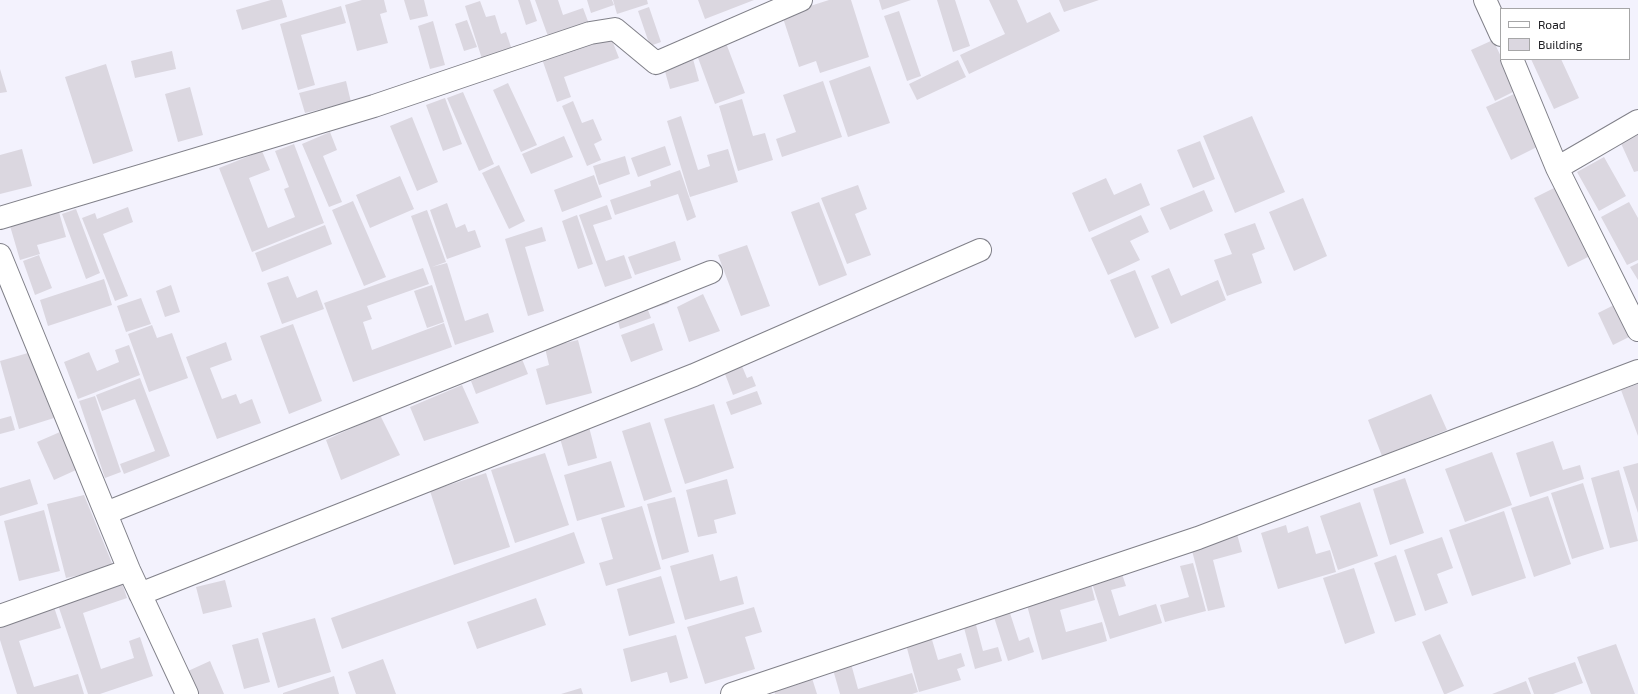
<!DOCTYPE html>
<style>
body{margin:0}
#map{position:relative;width:1638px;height:694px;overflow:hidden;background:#f3f2fd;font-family:"Exo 2",sans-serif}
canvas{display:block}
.legend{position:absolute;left:1500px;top:8px;width:130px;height:52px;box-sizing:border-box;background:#fff;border:1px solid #a6a6a7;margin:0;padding:5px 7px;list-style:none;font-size:12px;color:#202024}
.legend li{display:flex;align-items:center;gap:8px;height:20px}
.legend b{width:20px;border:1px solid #a6a6a7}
</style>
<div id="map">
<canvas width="1638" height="694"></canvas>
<ul class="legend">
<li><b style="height:5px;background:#fff"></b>Road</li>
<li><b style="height:11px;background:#dbd7e0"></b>Building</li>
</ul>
</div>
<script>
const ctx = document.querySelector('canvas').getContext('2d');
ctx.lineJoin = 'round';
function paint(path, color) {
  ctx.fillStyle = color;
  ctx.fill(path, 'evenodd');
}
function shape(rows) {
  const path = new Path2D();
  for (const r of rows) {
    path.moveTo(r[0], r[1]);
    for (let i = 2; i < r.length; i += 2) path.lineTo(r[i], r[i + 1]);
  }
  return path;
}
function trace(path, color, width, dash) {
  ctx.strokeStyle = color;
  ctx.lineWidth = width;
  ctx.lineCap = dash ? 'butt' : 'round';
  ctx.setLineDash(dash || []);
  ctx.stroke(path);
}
paint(shape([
 [271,0,282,0,287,17,242,30,236,10],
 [362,0,384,0,387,12,380,14,388,43,357,51,345,5],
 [404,0,424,0,428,16,410,20],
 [518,0,530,0,537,21,526,25],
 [535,0,558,0,563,15,583,8,589,24,549,39],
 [587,0,612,0,614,5,591,13],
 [613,0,647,0,648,4,617,14],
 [698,0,754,0,705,19],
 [829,0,851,0,869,57,820,73,816,61,799,67,782,15],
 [879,0,911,0,882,10],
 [937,0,955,0,970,46,953,52],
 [989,0,1017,0,1027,23,1050,12,1060,31,969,74,960,55,1005,34],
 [1059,0,1099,0,1064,12],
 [480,1,486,17,495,15,501,34,506,32,513,53,483,62,465,6],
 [341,6,346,23,301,35,315,85,298,90,280,24],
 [649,7,661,42,650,46,638,11],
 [899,11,921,76,907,81,884,16],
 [467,20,477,47,464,51,455,24],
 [433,21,445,65,430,69,418,26],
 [610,35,619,58,564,77,571,97,557,102,542,59],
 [1493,40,1517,90,1495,101,1471,50],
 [726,43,745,93,715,104,697,55],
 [172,51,176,69,135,78,131,61],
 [693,59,699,81,670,89,664,68],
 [1531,59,1561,59,1579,98,1554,109],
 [958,60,966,77,917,100,909,84],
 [106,64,133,151,93,164,65,77],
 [870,66,890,123,848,137,829,81],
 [0,69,7,92,0,93],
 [346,81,351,102,305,113,299,93],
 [823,81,842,137,782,157,776,139,796,132,783,95],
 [508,83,537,145,521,152,493,90],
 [190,87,203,135,178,142,165,94],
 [463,92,494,164,479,171,447,98],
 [1514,94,1528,123,1543,144,1511,160,1486,107],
 [445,98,462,144,443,151,426,105],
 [742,99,753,136,765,133,773,160,738,171,719,106],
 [573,101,582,123,593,119,602,140,594,144,601,160,587,166,562,106],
 [681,116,698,170,710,166,707,155,728,149,738,182,690,197,667,121],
 [1252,116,1285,192,1235,213,1203,136],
 [412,117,438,182,417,191,390,126],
 [1638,130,1638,171,1634,172,1619,139],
 [330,132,337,150,323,156,342,202,329,207,302,144],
 [564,136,573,157,531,174,522,154],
 [1200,141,1215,179,1193,188,1177,150],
 [294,144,324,223,252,252,219,168,262,151,270,170,249,178,268,228,295,217,284,189,289,187,275,151],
 [665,146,671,165,638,177,631,158],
 [22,149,32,186,0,194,0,155],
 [625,156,630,174,599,185,593,166],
 [1604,157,1626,196,1599,211,1577,172],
 [499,165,525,221,509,229,482,173],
 [680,170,696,217,687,221,678,194,615,215,610,200,651,186,650,181],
 [594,175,602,197,562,212,554,190],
 [400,176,414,209,370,228,356,195],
 [1106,178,1114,195,1141,183,1150,205,1089,232,1072,193],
 [858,185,867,209,855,214,871,255,847,264,821,198],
 [1560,185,1594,254,1568,267,1534,198],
 [1204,190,1213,211,1170,230,1160,208],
 [1303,198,1327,256,1294,271,1269,212],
 [353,201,386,277,364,286,332,210],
 [819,202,847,275,819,286,791,212],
 [1629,202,1638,218,1638,260,1627,265,1601,217],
 [447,203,456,228,465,224,468,232,475,230,481,247,447,259,430,210],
 [57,205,66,237,37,245,40,254,20,260,8,219],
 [607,205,612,219,593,225,606,261,624,255,632,278,605,287,579,215],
 [128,207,133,222,103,234,128,296,115,301,82,218,95,213,97,219],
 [76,209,100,273,86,279,62,214],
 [427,210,446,262,432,267,447,263,465,321,488,313,494,332,455,345,430,268,411,216],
 [577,215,593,264,578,269,562,221],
 [1141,215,1149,232,1130,241,1140,260,1108,275,1091,238],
 [1255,223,1265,249,1252,254,1262,283,1227,296,1214,260,1232,254,1224,234],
 [325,225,332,244,262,272,255,253],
 [542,227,546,241,525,247,544,311,528,316,505,239],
 [675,241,681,260,635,275,628,257],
 [747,245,770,306,741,316,718,255],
 [39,255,52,288,35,295,23,261],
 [1638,263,1638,280,1630,267],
 [423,268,429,284,367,306,372,319,363,322,372,350,444,323,452,347,353,382,324,303],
 [1169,268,1181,296,1218,280,1226,300,1171,324,1151,276],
 [1135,270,1159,328,1135,338,1110,280],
 [288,276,297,298,317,290,324,309,282,324,267,283],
 [104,279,112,305,48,326,40,300],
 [171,285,180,312,165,317,156,291],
 [432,285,444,322,427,328,414,291],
 [703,294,720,331,689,342,677,307],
 [666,297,669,303,648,310,651,318,620,329,617,317],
 [141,298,151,324,126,332,117,306],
 [1620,302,1635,334,1613,345,1598,313],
 [654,323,663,350,631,362,621,335],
 [293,324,322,401,289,414,260,336],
 [152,325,157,338,172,333,188,378,149,392,128,334],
 [578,340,592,393,546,405,536,369,549,365,545,348],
 [226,342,232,360,210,368,222,399,236,394,240,404,252,399,261,423,217,439,186,357],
 [129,345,140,375,78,399,64,362,89,352,97,371,119,362,115,350],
 [28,353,54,418,19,429,0,361],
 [522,359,528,374,476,394,471,381],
 [739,359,747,378,752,376,756,386,733,395,722,366],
 [140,378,170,456,124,474,120,464,155,451,135,399,102,411,96,395],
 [1638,384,1638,436,1621,390],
 [462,385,479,423,424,441,410,407],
 [757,391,762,404,731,415,726,402],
 [1431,394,1447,430,1382,456,1368,420],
 [95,396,121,472,105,478,79,401],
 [714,404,734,468,685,484,664,419],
 [380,415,400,455,341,480,326,440],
 [11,416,15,430,0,434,0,419],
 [650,422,672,492,644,501,622,431],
 [589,427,597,458,568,466,559,435],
 [60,432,76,470,54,480,37,442],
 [1553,441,1563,470,1580,465,1584,479,1530,497,1516,453],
 [1492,452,1512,505,1465,522,1445,469],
 [545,453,569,525,515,543,491,470],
 [611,461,625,507,577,521,564,475],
 [1638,463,1638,513,1623,467],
 [1619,470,1638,541,1610,548,1591,478],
 [486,473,510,547,454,565,430,491],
 [1405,478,1424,533,1390,545,1373,489],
 [30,479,38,504,0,516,0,488],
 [727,479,736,514,714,520,717,533,698,537,686,490],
 [1583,483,1604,549,1572,559,1551,493],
 [84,495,114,568,66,578,47,504],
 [1548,496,1571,564,1534,577,1511,508],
 [675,497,689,552,662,560,647,504],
 [1360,502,1378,556,1338,570,1320,516],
 [642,506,661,569,606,586,599,563,613,559,601,518],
 [44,510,60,571,19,581,4,521],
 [1504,511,1526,578,1472,596,1449,530],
 [1286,525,1288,533,1308,526,1316,554,1330,550,1336,572,1278,589,1261,533],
 [574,532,585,563,342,649,331,618],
 [1237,534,1242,552,1213,560,1225,607,1208,611,1191,547],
 [1442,537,1453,568,1437,574,1448,603,1425,611,1404,550],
 [713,554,720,581,737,576,744,604,685,620,670,566],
 [1396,555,1416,615,1395,622,1374,563],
 [1193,563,1206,611,1165,622,1160,605,1189,597,1180,566],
 [1354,568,1375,633,1345,644,1323,578],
 [1121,571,1126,586,1111,590,1119,616,1156,604,1162,623,1110,639,1091,580],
 [661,576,675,623,629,636,617,589],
 [225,580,232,607,203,614,196,587],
 [1090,580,1095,600,1060,610,1066,632,1102,622,1107,641,1042,660,1025,598],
 [122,583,127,598,83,613,101,669,134,658,129,641,140,637,153,676,100,694,88,694,58,605],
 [536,598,546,625,477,649,467,622],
 [53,604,61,628,19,641,34,687,78,674,84,694,17,694,0,640,0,621],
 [754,607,762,632,745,637,755,669,705,684,687,627],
 [1009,610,1019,641,1029,637,1034,652,1008,661,993,614],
 [315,618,331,672,278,688,262,633],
 [975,621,983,651,998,647,1002,661,975,669,963,624],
 [930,633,938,660,961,653,965,666,957,669,961,680,919,692,905,641],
 [1440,634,1464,686,1446,694,1444,694,1422,642],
 [676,635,688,678,670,683,667,672,631,682,623,649],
 [258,638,270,682,244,689,232,645],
 [1616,644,1635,694,1591,694,1577,657],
 [383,659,396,694,356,694,348,672],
 [850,660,858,689,912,673,918,692,912,694,840,694,832,666],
 [210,661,224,694,198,694,188,671],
 [1575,662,1583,683,1553,694,1534,694,1528,678],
 [811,675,817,694,775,694,773,687],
 [334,676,339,694,283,694,283,693],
 [1526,681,1531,694,1492,694],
 [581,688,583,694,561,694]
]), '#dbd7e0');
const minor = shape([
 [1485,0,1501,35],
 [1512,59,1557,168,1638,330],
 [1557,168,1638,121],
 [0,218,374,106,590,33,615,29,656,63,801,0],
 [0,255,129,570,187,694],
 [106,513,711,272],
 [140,594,694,375,980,250],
 [0,616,129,570],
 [732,694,1198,538,1638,371]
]);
trace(minor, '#808089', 24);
trace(minor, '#fff', 22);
</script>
